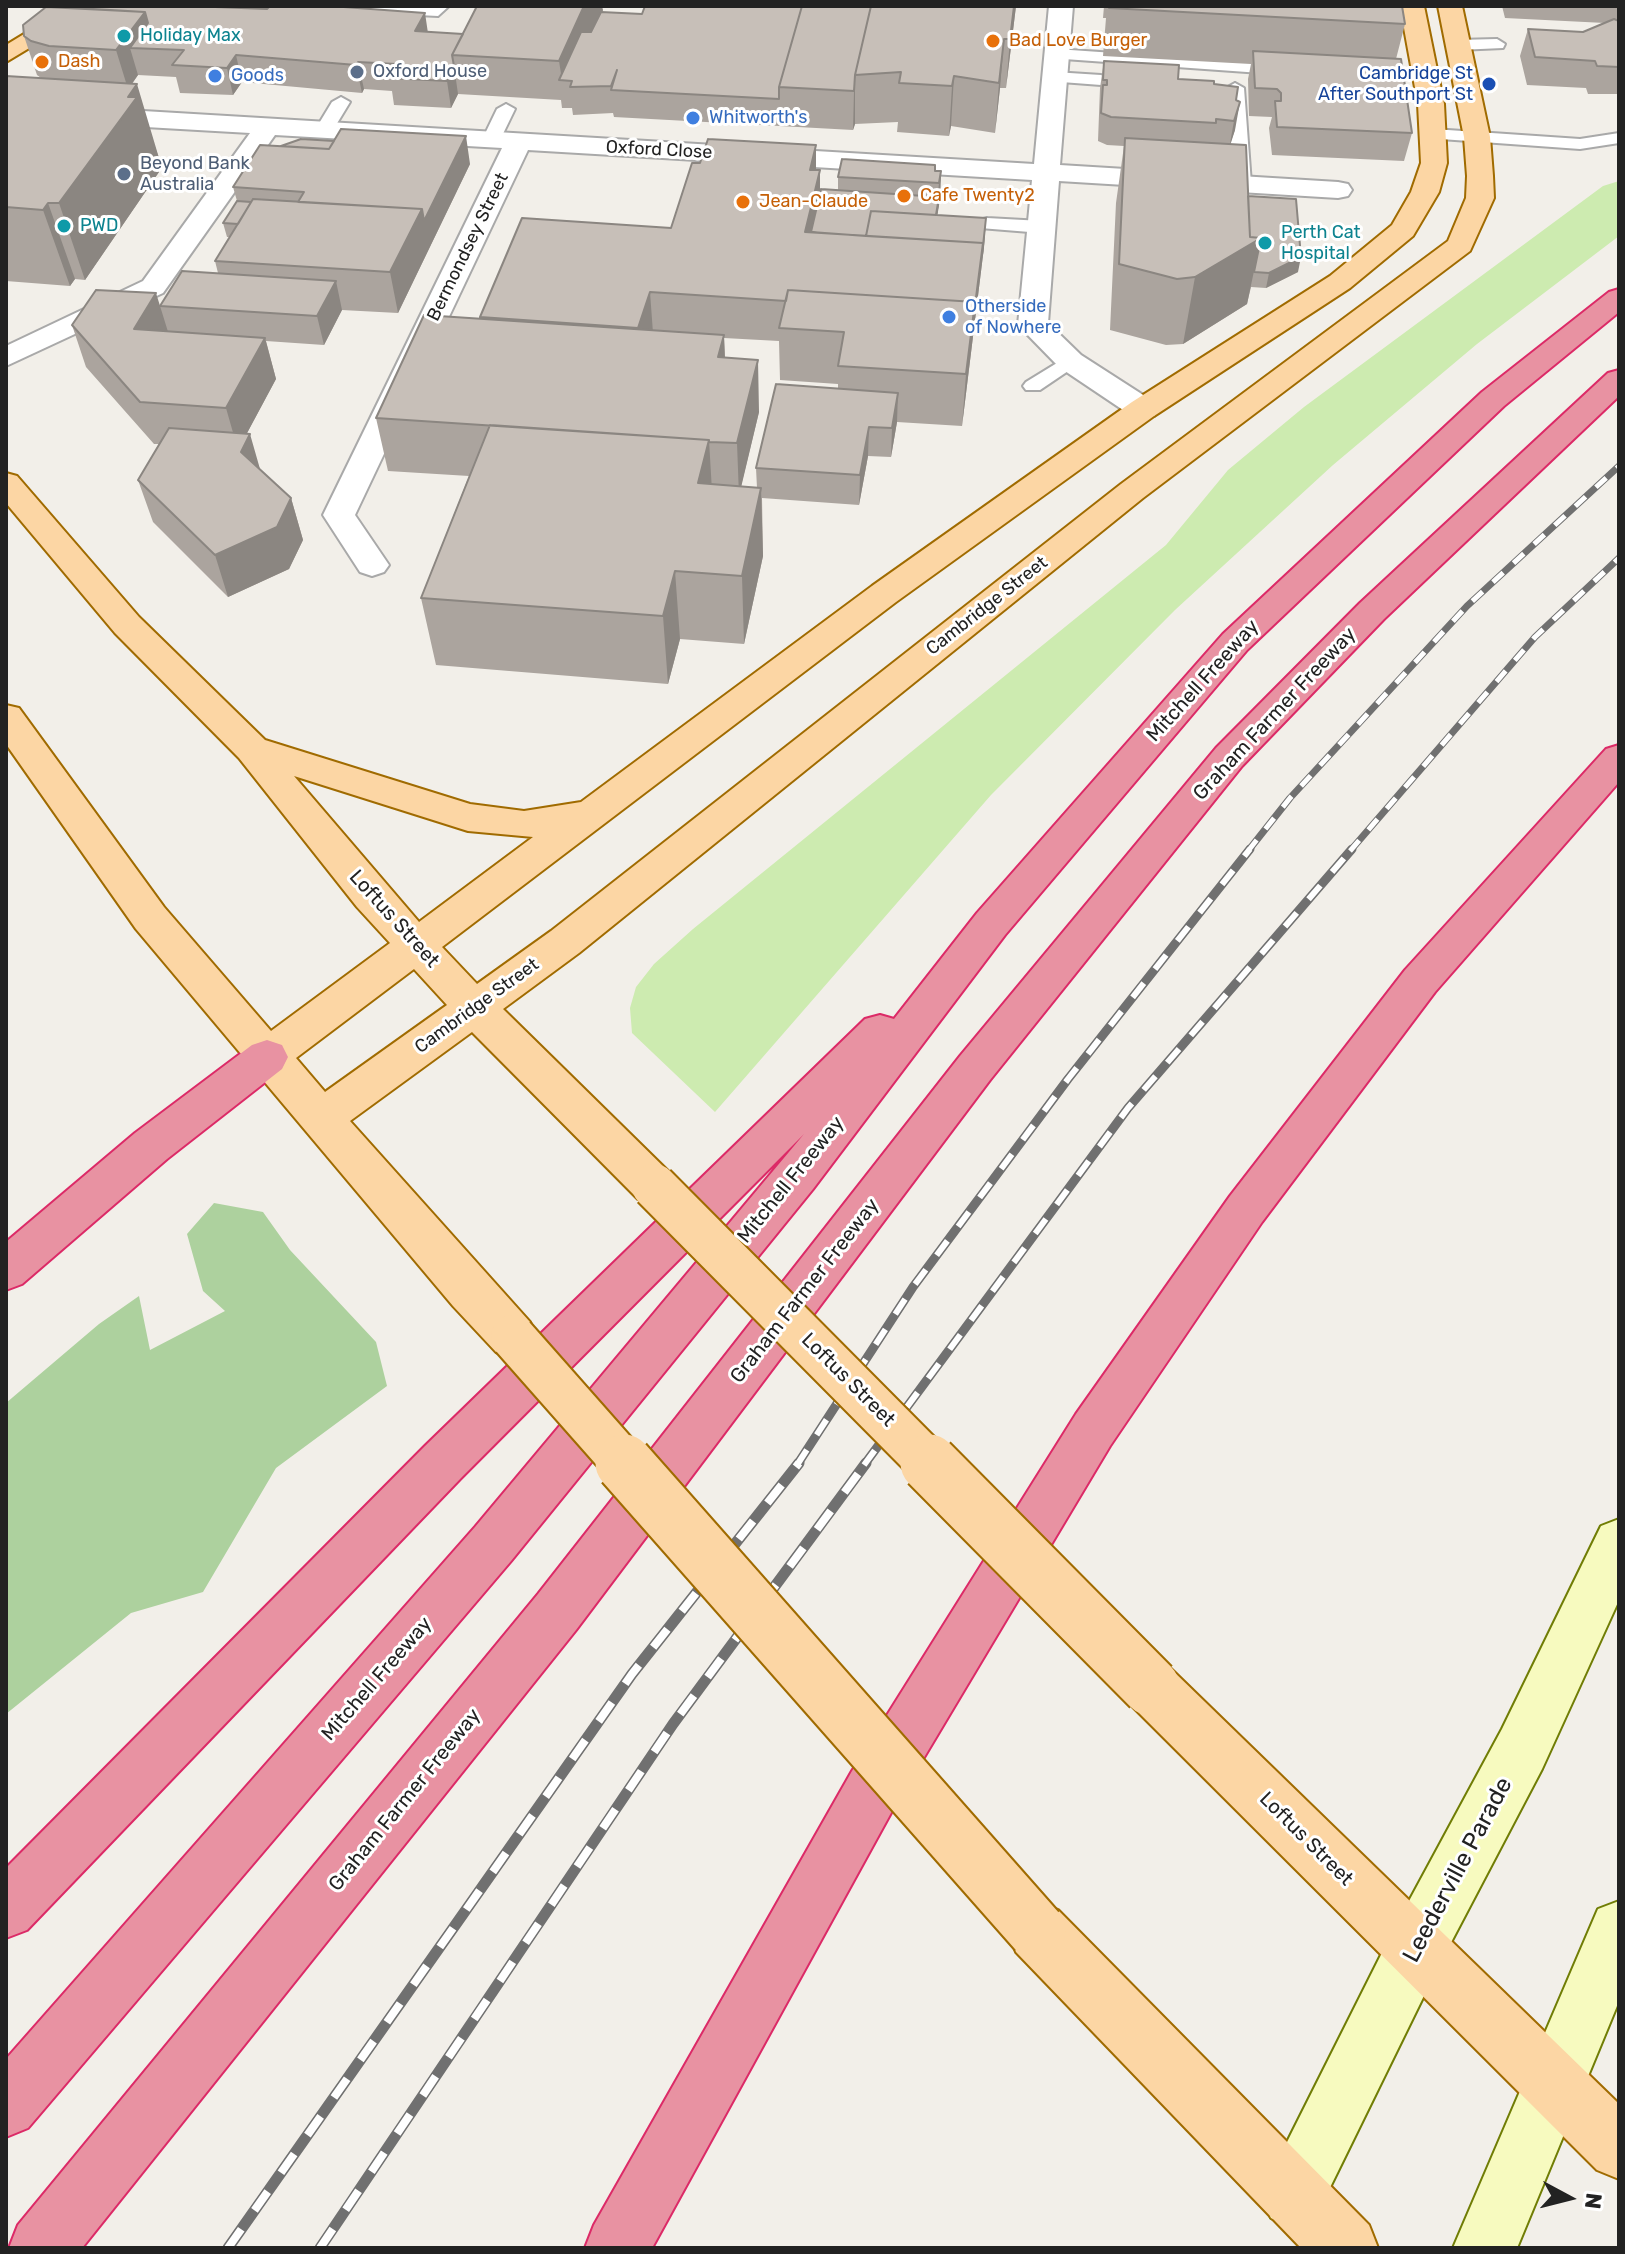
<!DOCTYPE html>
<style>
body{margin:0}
#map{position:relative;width:1625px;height:2254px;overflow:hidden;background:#f2efe9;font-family:Rubik,sans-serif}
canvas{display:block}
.frame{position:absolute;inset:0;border:8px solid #222;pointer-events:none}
.north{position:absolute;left:1529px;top:2158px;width:80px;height:80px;-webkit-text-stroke:6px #fff;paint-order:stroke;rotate:97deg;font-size:22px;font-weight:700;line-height:32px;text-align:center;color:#222}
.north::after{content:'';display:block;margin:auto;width:28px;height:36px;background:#222;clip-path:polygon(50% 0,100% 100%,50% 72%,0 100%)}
</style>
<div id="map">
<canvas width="1625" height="2254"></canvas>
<div class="frame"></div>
<div class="north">N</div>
</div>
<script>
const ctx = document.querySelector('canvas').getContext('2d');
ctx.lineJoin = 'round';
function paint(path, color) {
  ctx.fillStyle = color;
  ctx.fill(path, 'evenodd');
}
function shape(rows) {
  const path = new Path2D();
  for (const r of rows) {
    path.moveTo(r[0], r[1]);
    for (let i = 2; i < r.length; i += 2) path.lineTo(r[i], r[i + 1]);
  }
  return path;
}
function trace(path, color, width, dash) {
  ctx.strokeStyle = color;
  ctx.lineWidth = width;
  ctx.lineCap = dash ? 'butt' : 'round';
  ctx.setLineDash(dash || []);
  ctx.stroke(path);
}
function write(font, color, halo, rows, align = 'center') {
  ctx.font = font + ' Rubik,sans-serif';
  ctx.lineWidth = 6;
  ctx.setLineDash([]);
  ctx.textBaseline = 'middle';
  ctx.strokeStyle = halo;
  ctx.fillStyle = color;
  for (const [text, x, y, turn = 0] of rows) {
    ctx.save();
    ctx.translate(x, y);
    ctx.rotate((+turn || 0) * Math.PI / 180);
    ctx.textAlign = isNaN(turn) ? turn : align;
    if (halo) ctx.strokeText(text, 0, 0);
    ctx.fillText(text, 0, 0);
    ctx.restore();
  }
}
paint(shape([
 [1619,181,1619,236,1477,344,1333,465,1175,610,991,795,715,1112,632,1033,630,1008,636,987,654,964,693,929,1166,545,1228,470,1304,407,1603,186]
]), '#cdebb0');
paint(shape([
 [214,1203,263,1212,290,1250,376,1342,387,1386,276,1468,203,1592,131,1613,6,1714,6,1403,99,1324,139,1296,150,1350,225,1311,203,1291,187,1234]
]), '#add19e');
const service = shape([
 [329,6,449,6,438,16,337,11,329,6],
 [1497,39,1505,44,1503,48,1458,50,1450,45,1458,40,1497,39],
 [1056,49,1289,65,1297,70,1289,75,1050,58,1050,50,1056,49],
 [1054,72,1101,75,1110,80,1101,85,1048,81,1045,77,1054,72],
 [1235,83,1244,88,1251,184,1242,190,1233,184,1226,88,1235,83],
 [341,97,350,102,333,130,324,135,318,134,315,130,332,102,341,97],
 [506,104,515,109,500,140,491,145,485,144,482,140,497,109,506,104],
 [1433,129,1580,139,1619,133,1619,143,1580,149,1427,138,1424,134,1433,129],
 [987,218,1042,221,1051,227,1042,233,980,228,980,220,987,218],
 [1070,355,1077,357,1080,361,1077,365,1040,390,1026,390,1023,386,1026,382,1070,355]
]);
const minor = shape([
 [1049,6,1073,6,1060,165,1338,182,1348,184,1352,190,1348,196,1338,198,1059,181,1048,323,1081,355,1154,402,1158,409,1154,416,1132,416,1059,367,1018,325,1032,180,528,150,355,515,389,565,384,572,372,576,360,572,323,515,502,148,275,135,163,293,6,366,6,346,143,281,250,133,76,123,6,129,6,113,76,107,1034,164,1049,6]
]);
const secondary = shape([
 [1619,1519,1619,1600,1542,1769,1437,1969,1315,2218,1293,2228,1271,2218,1261,2196,1271,2174,1395,1927,1502,1729,1601,1526,1619,1519],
 [1619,1901,1619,2001,1517,2248,1453,2248,1598,1909,1619,1901]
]);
const primary = shape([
 [70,6,99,6,6,62,6,45,70,6],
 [1400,6,1424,6,1444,104,1447,163,1439,192,1413,236,1350,288,1154,416,896,602,442,947,477,984,551,931,1121,484,1448,241,1466,198,1467,176,1464,137,1438,6,1462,6,1490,137,1493,176,1494,198,1470,251,1143,498,579,953,503,1009,670,1173,677,1186,670,1199,654,1205,638,1199,472,1032,350,1121,530,1322,537,1337,530,1352,513,1358,496,1352,453,1306,136,929,6,744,6,705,19,708,164,907,271,1031,390,943,357,907,239,758,115,633,6,503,6,473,17,476,139,617,265,740,470,804,524,811,581,802,872,586,1132,402,1330,276,1392,225,1411,192,1421,163,1418,104,1400,6],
 [294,776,468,831,533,837,419,922,294,776],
 [414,969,447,1005,325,1092,296,1058,414,969],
 [1151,1660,1170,1668,1619,2104,1619,2179,1597,2170,1132,1706,1124,1687,1132,1668,1151,1660],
 [1037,1902,1058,1910,1369,2225,1378,2248,1301,2248,1016,1952,1008,1931,1016,1910,1037,1902]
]);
const motorway = shape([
 [1619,289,1619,312,1504,406,1247,650,1005,935,813,1189,511,1561,28,2128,6,2137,6,2059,475,1527,804,1134,461,1478,27,1930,6,1938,6,1868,425,1446,865,1019,880,1015,894,1019,977,913,1223,634,1482,392,1609,292,1619,289],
 [1619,370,1619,396,1384,619,1242,766,990,1080,576,1630,82,2248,9,2248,18,2225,538,1594,960,1056,1216,748,1360,603,1608,373,1619,370],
 [1619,745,1619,782,1435,992,1262,1222,1110,1446,892,1811,652,2248,585,2248,594,2225,852,1771,1076,1414,1230,1196,1405,970,1606,749,1619,745],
 [267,1040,282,1045,288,1057,282,1069,167,1159,22,1284,6,1290,6,1242,135,1133,252,1045,267,1040]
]);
trace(service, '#a9a9a9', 4);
trace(minor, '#a9a9a9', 4);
trace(secondary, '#707d05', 4);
trace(primary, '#a06b00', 4);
trace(motorway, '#dc2a67', 4);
paint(service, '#fff');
paint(minor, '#fff');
paint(secondary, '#f7fabf');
paint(primary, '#fcd6a4');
paint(motorway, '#e892a2');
const railFar2 = shape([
 [1248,851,1290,798,1467,606,1619,466],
 [1350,851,1535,637,1619,558]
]);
const railFar1 = shape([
 [797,1465,913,1287,1068,1079,1250,849],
 [864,1465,1128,1108,1352,849]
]);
const rail = shape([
 [228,2248,632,1674,799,1463],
 [320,2248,673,1724,866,1463]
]);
trace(railFar2, '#707070', 7);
trace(railFar1, '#707070', 9);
trace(rail, '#707070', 11);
trace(railFar2, '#fff', 5, [14]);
trace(railFar1, '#fff', 6, [18]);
trace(rail, '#fff', 8, [23]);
const primaryBridgeFar1 = shape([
 [654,1186,931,1465],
 [513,1337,626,1465]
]);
const primaryBridge = shape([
 [624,1463,1037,1931],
 [929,1463,1151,1687]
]);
trace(primaryBridgeFar1, '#a06b00', 48, []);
trace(primaryBridge, '#a06b00', 61, []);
trace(primaryBridgeFar1, '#fcd6a4', 44);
trace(primaryBridge, '#fcd6a4', 57);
paint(shape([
 [79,6,220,6,221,7,428,32,463,34,603,10,602,12,642,14,1016,6,1006,88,1000,88,995,133,951,126,949,136,897,132,898,122,855,124,853,130,614,117,613,113,573,115,572,108,562,108,561,100,458,94,451,108,394,105,392,91,364,89,362,93,242,82,233,95,180,93,176,77,138,75,132,84,159,158,156,162,159,172,85,280,75,279,70,286,6,281,6,76,41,78,37,75,24,36],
 [1104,6,1402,6,1405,24,1396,59,1412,133,1404,161,1272,155,1269,128,1272,117,1249,116,1248,79,1251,64,1103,56,1106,18,1103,18],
 [1502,6,1619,6,1619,94,1588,94,1586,88,1527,85,1520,56,1528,29,1583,32,1605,23,1505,18],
 [1104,61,1178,79,1214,84,1236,100,1235,130,1230,144,1248,196,1298,272,1266,288,1251,287,1247,304,1183,344,1166,345,1110,330,1116,203,1124,146,1107,145,1098,141,1100,88],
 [470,164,398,313,342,310,324,345,266,341,276,379,247,433,260,470,291,498,303,540,289,569,228,597,153,522,138,480,159,444,154,444,86,367,72,325,160,306,218,273,215,261,230,237,227,237,223,223,237,201,233,187],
 [816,170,820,196,838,190,838,177,941,171,940,199,937,215,986,218,984,247,962,426,897,422,891,457,868,456,859,505,762,498,763,556,744,644,680,639,668,684,436,665,421,598,469,476,388,471,376,418,480,319,480,317,671,228],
 [724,338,779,341,780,380,838,384,838,389,756,468,757,488,741,486,759,412,725,358]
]), '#aba49e');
paint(shape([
 [584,6,602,6,603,10,572,81,562,80,559,61],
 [1014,6,1016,6,1006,88,1010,39],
 [145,12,155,49,130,48,138,75,128,89,116,50],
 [425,13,429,40,415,31],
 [1004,39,1000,88,995,133,999,83],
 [236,55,242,82,233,95,227,68],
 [358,62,364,89,362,93,356,65],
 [454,66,458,94,451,108,447,81],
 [954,76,951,126,949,136,952,86],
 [137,84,159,158,156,162,159,172,85,280,59,203],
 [855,85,855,124,853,130,854,91],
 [1240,102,1235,130,1229,149,1234,121],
 [466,136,470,164,398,313,390,272,422,209],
 [816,145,816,185,810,170],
 [820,170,820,211,807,247,805,232],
 [941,171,940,199,933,243,939,183],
 [48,203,75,279,70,286,43,210],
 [986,218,984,247,962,426,966,374],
 [1261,238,1247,304,1183,344,1195,277],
 [1301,257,1298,272,1266,288,1269,273],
 [336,281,342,310,324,345,317,316],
 [650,292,653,333,641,369,638,328],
 [156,293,169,335,134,329],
 [724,335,726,387,718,357],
 [265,338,276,379,238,450,226,408],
 [758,360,759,412,739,496,737,443],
 [898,393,897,422,891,457,892,428],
 [869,427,868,456,859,505,860,475],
 [250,434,262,476,241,452],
 [709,440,713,508,698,483],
 [761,488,763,556,744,644,742,576],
 [291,498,303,540,289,569,228,597,215,555],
 [675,571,680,639,668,684,663,616]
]), '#8b8681');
const building = shape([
 [79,6,216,6,215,7,267,9,270,6,330,6,425,13,415,31,463,34,452,55,454,66,447,81,389,78,396,64,358,62,356,65,236,55,227,68,172,65,184,50,130,48,148,23,145,12,76,8,79,6],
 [477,6,584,6,559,61,452,55,477,6],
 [645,6,802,6,779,87,779,99,611,90,617,70,611,86,570,87,572,81,559,80,581,32,591,32,601,12,642,14,645,6],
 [802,6,871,6,855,75,854,91,779,87,802,6],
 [871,6,1014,6,1010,39,1004,39,999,83,954,76,952,86,899,83,901,72,855,75,871,6],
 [1110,6,1402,6,1405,24,1109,8,1110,6],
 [46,7,145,12,116,50,49,46,31,41,24,36,23,25,46,7],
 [1614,19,1619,21,1619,67,1597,66,1595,61,1535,57,1528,29,1583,32,1614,19],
 [1253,51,1401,59,1412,133,1277,127,1275,101,1281,101,1281,93,1277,89,1255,88,1253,51],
 [1104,61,1179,65,1178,79,1214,81,1214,84,1238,87,1236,100,1240,102,1234,121,1216,119,1216,123,1111,117,1101,113,1103,85,1107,85,1107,80,1103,80,1104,61],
 [6,76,137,84,128,97,137,97,59,203,48,203,43,210,6,207,6,76],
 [341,129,466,136,424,221,422,209,298,202,304,192,233,187,260,145,329,149,341,129],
 [1125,138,1246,145,1250,237,1261,238,1195,277,1177,279,1119,264,1125,138],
 [301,139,334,141,329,149,281,146,301,139],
 [708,139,816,145,810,170,820,170,805,232,983,243,974,313,975,302,788,290,786,301,650,292,638,328,480,317,522,218,671,228,692,163,700,163,708,139],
 [842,159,935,165,935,171,941,171,939,183,838,177,842,159],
 [821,189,939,197,936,215,871,211,866,236,811,232,821,189],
 [1248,196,1296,199,1301,257,1269,273,1254,272,1261,238,1250,237,1248,196],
 [253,199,422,209,390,272,215,261,253,199],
 [237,201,251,202,238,224,223,223,237,201],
 [871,211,986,218,982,255,983,243,866,236,871,211],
 [182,271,336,281,317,316,160,306,182,271],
 [96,290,156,293,134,329,265,338,226,408,140,402,72,325,96,290],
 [788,290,975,302,966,374,838,366,844,332,779,328,788,290],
 [424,315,724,335,718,357,758,360,737,443,709,442,709,440,376,418,424,315],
 [776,384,898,393,892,428,869,427,860,475,756,468,776,384],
 [490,425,709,440,698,483,761,488,742,576,675,571,663,616,421,598,490,425],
 [169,428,250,434,241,452,291,498,277,527,215,555,138,480,169,428]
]);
paint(building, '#c7bfb8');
trace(building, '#8b8681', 2);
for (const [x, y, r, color] of [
 [124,36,8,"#0f9aa8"],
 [993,41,8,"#e8710a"],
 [42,62,8,"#e8710a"],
 [357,72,8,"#5c6f8a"],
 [215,76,8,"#3f7fe0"],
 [1489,84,8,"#1a4fb4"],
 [693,118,8,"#3f7fe0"],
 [124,174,8,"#5c6f8a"],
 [904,196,8,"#e8710a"],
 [743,202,8,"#e8710a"],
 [64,226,8,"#0f9aa8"],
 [1265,243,8,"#0f9aa8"],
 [949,317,8,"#3f7fe0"]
]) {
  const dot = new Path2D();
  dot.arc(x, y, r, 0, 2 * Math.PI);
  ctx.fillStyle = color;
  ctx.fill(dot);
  trace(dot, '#fff', 3);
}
write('18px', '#0d838f', '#fff', [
 ["Holiday Max",140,36],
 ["PWD",80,226],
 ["Perth Cat",1281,233],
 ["Hospital",1281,254]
], 'left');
write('18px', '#c56008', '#fff', [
 ["Bad Love Burger",1009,41],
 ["Dash",58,62],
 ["Cafe Twenty2",920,196],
 ["Jean-Claude",759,202]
], 'left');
write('18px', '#4e5e75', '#fff', [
 ["Oxford House",373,72],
 ["Beyond Bank",140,164],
 ["Australia",140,185]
], 'left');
write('18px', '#164399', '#fff', [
 ["Cambridge St",1473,74],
 ["After Southport St",1473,95]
], 'right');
write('18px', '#366cbe', '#fff', [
 ["Goods",231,76],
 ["Whitworth's",709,118],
 ["Otherside",965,307],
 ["of Nowhere",965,328]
], 'left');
write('18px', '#222', '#fff', [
 ["Oxford Close",659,150,3],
 ["Bermondsey Street",468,247,-64],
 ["Cambridge Street",987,606,-38],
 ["Cambridge Street",477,1006,-36]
]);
write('20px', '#222', '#fff', [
 ["Mitchell Freeway",1203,681,-48],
 ["Graham Farmer Freeway",1275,714,-47],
 ["Loftus Street",394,919,48],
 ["Mitchell Freeway",791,1180,-51],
 ["Graham Farmer Freeway",805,1291,-52],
 ["Loftus Street",848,1380,45],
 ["Mitchell Freeway",377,1679,-49],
 ["Graham Farmer Freeway",405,1800,-51],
 ["Loftus Street",1306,1839,45]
]);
write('24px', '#222', '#fff', [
 ["Leederville Parade",1458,1870,-62]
]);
</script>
